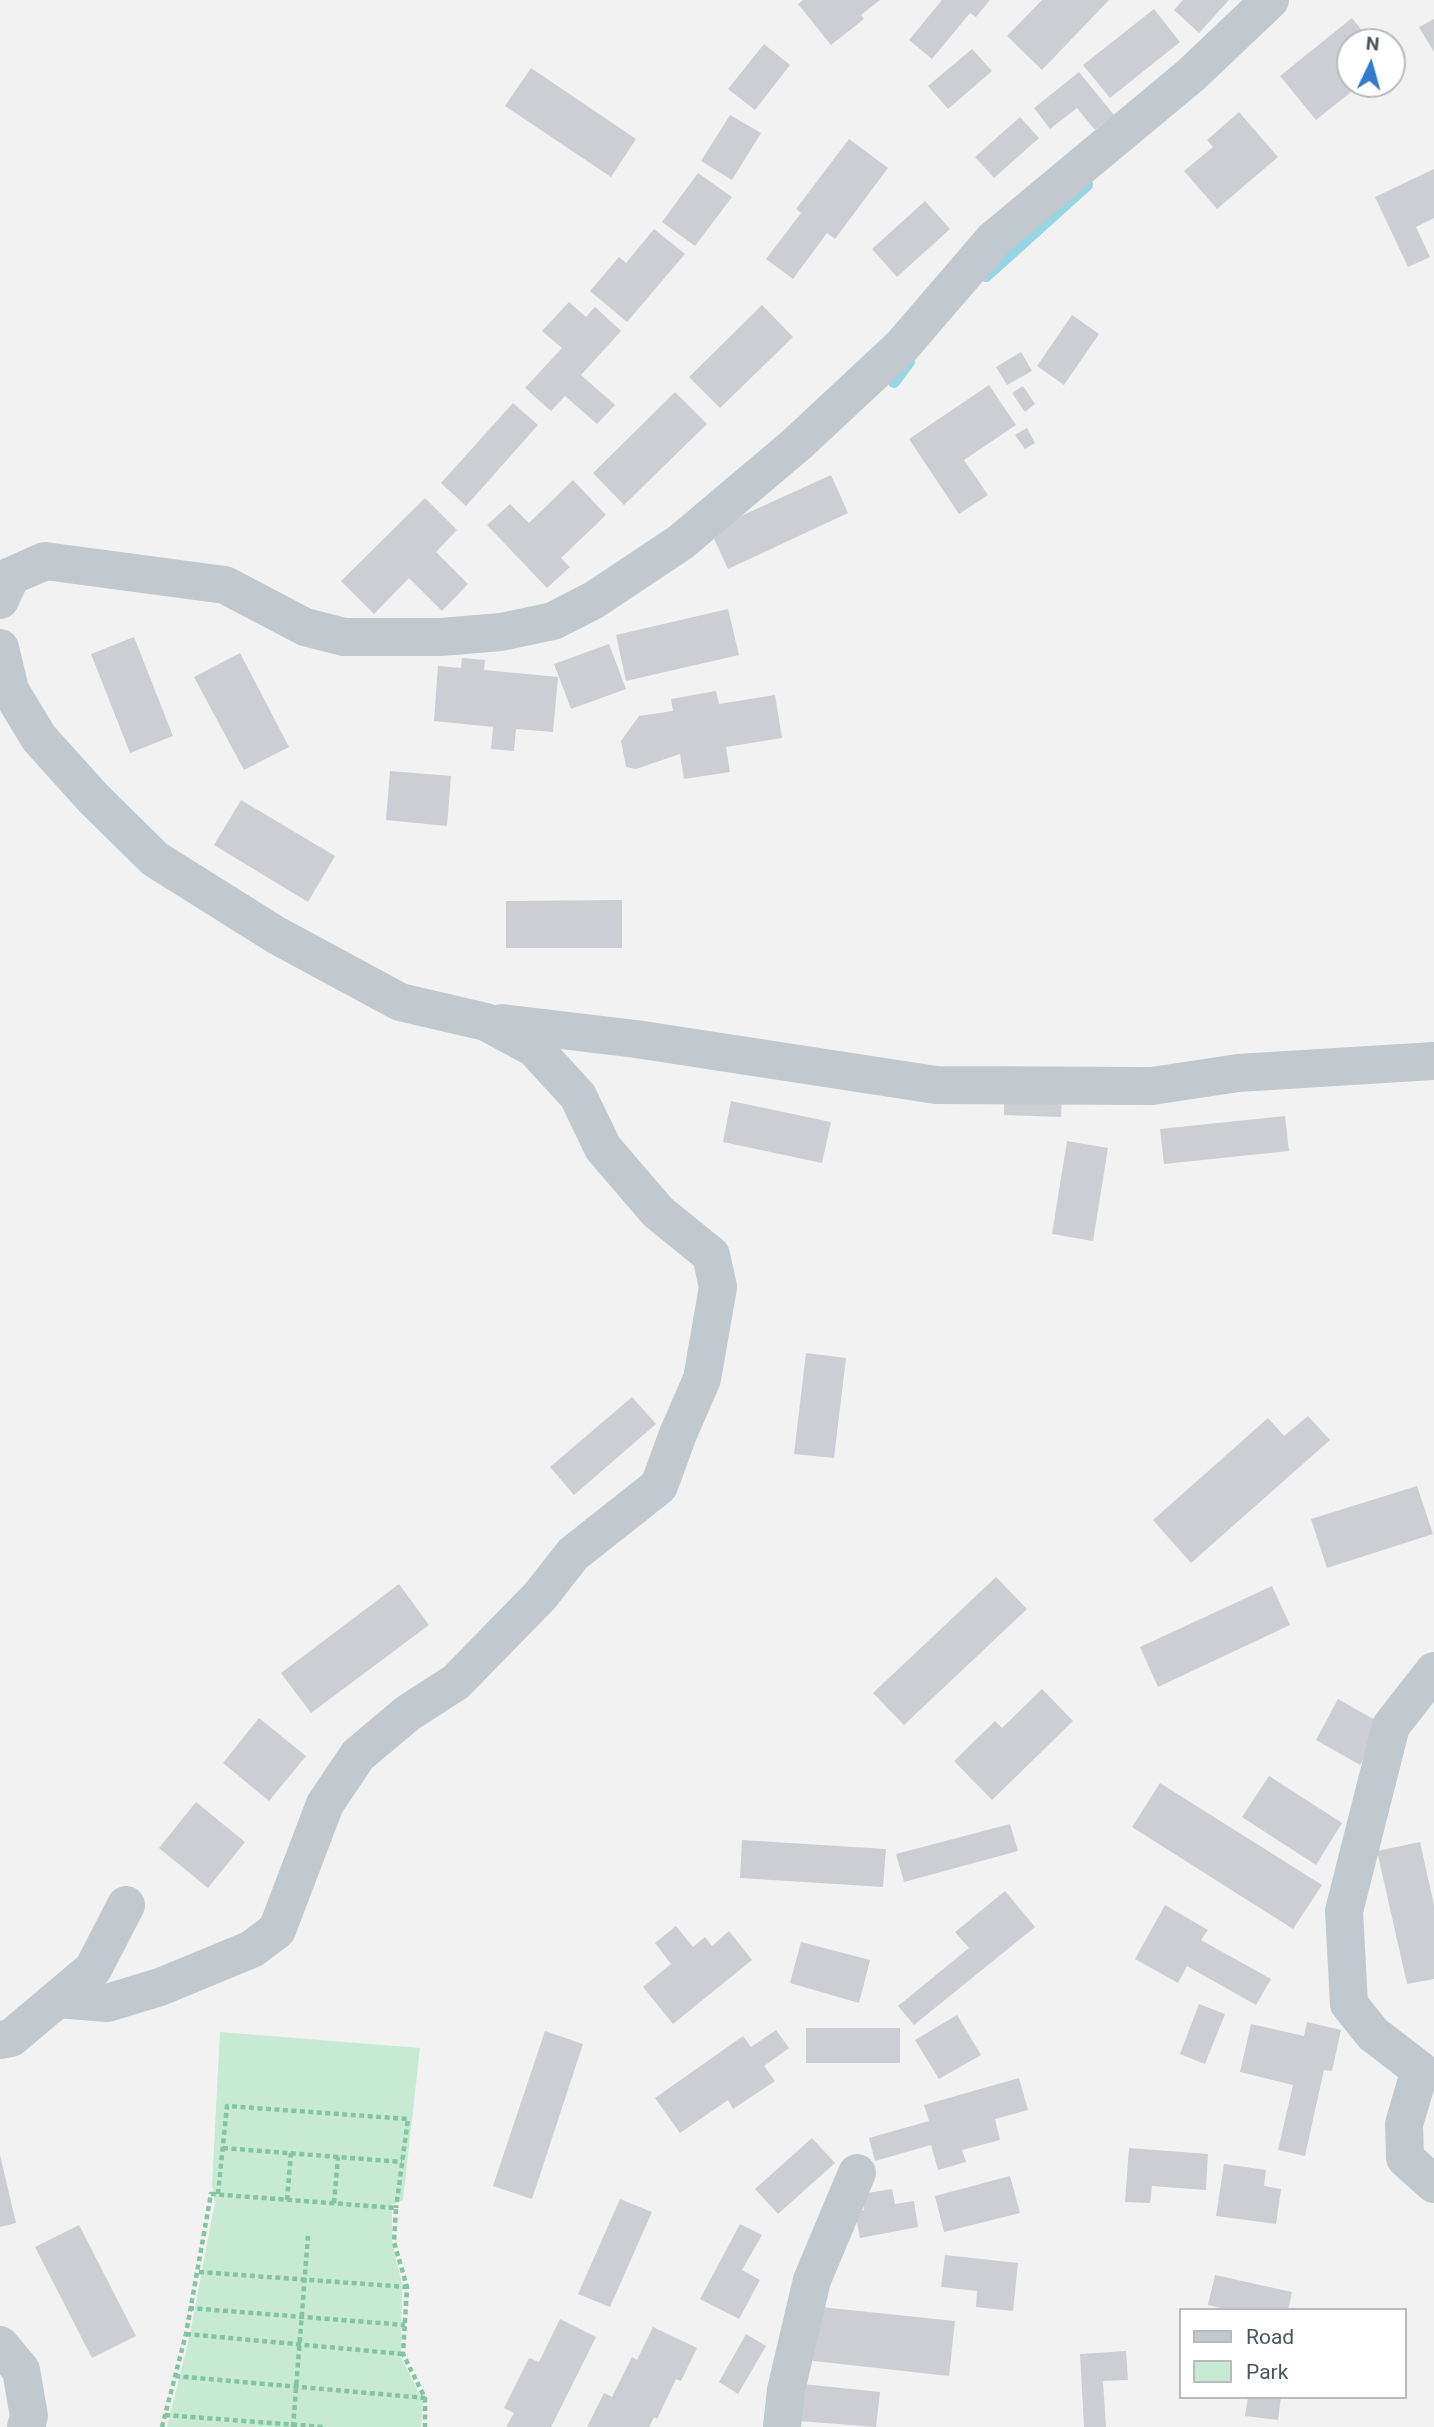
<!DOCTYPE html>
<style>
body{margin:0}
#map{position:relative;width:1434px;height:2427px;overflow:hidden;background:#f3f2f2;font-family:Roboto,sans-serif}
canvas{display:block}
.legend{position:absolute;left:1179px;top:2308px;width:228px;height:91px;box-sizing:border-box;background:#fff;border:2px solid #b7bbbe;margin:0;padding:9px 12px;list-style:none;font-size:21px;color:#4b555c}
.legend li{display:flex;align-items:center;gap:14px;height:35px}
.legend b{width:35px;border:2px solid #b7bbbe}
.north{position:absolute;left:1336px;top:28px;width:70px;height:70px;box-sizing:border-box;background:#fff;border:2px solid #b7bbbe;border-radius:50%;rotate:5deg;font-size:19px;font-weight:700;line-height:28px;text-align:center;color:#4b555c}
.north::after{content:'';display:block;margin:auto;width:24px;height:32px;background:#317cce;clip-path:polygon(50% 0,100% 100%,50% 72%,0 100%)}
</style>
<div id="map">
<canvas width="1434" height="2427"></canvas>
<ul class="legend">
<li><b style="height:9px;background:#c1c9ce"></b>Road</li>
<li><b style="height:19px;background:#c6ead3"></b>Park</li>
</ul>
<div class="north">N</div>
</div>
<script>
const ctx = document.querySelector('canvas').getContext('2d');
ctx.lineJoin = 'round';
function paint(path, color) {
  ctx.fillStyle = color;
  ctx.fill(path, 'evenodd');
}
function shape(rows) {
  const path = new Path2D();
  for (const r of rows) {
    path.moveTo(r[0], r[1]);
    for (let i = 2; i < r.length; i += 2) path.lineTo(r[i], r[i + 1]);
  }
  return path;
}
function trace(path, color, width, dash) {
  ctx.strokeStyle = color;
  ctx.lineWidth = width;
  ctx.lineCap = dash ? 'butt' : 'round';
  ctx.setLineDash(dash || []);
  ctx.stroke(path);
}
paint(shape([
 [220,2032,420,2048,403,2200,392,2205,392,2241,402,2284,401,2357,423,2401,421,2427,167,2427,189,2339,215,2202,212,2185]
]), '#c6ead3');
trace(shape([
 [986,276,1087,185],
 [894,382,909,362]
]), '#99d5e2', 12);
paint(shape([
 [803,0,880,0,861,15,864,19,831,45,798,4],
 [942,0,990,0,976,17,970,13,932,59,909,40],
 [1042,0,1109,0,1042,70,1007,36],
 [1183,0,1229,0,1199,33,1174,10],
 [1154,9,1180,42,1110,98,1083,65],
 [1352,18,1371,42,1350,42,1350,84,1361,84,1316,120,1280,76],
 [1434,19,1434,52,1419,27],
 [764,44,790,65,755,110,728,89],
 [972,49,992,71,948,109,928,86],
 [531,68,636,139,611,177,505,106],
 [1079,72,1114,115,1095,130,1077,108,1050,129,1034,108],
 [1239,112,1278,157,1217,209,1184,171,1213,147,1207,140],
 [730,115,761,133,732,180,701,161],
 [1020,117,1039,138,994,178,975,157],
 [849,139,888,168,835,239,827,233,793,279,766,259,801,213,796,209],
 [1434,169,1434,218,1416,227,1430,257,1408,267,1375,197],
 [698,173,732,197,695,246,662,222],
 [925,201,950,229,897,277,872,249],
 [654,229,685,254,627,322,590,291,619,257,626,263],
 [569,302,586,317,595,307,621,331,581,375,615,405,597,424,565,396,551,411,525,388,562,348,542,331],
 [762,305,793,337,720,408,689,377],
 [1072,315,1099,334,1064,385,1037,366],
 [1021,352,1032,371,1007,385,996,367],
 [989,385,1016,425,964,460,988,495,959,514,909,439],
 [1023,386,1035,404,1025,412,1012,393],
 [675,392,707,424,624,505,593,473],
 [513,403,538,425,466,506,441,483],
 [1027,428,1035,443,1025,449,1015,435],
 [831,475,848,513,728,569,710,530],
 [573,480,606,515,561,558,570,567,547,588,487,525,510,504,529,523],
 [425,498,457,530,436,552,468,584,442,611,409,578,374,614,341,581],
 [728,609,739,655,626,681,616,635],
 [134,637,173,736,130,753,91,654],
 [609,644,626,689,571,709,554,664],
 [240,653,289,747,244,770,194,677],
 [462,658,485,660,484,670,558,677,553,732,516,729,514,751,491,749,493,727,434,721,438,666,461,668],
 [716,691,719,704,775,695,782,738,726,747,730,772,684,779,680,754,636,769,626,767,621,741,639,716,673,711,671,699],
 [390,771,451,776,447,826,386,820],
 [241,800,335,856,308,902,214,845],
 [622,900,622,948,506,948,506,901],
 [1004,1094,1062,1096,1061,1117,1004,1115],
 [731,1101,831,1122,822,1163,723,1142],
 [1285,1116,1289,1151,1164,1164,1160,1129],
 [1067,1141,1108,1148,1093,1241,1052,1234],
 [806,1353,846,1358,834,1458,794,1454],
 [632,1397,656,1424,574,1495,550,1467],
 [1308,1416,1330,1440,1191,1563,1153,1520,1268,1418,1284,1436],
 [1417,1486,1433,1534,1327,1568,1311,1519],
 [996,1577,1027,1609,904,1725,873,1693],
 [399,1584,429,1625,311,1713,281,1673],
 [1272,1586,1290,1625,1158,1687,1140,1647],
 [1042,1689,1073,1721,992,1800,954,1761,995,1721,1002,1728],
 [1338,1699,1382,1724,1360,1765,1316,1740],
 [259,1718,306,1756,269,1801,223,1763],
 [1269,1776,1342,1823,1316,1865,1242,1817],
 [1160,1783,1322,1885,1293,1929,1132,1827],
 [196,1802,245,1842,208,1888,159,1848],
 [1010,1824,1018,1851,904,1882,896,1854],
 [742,1840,886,1849,883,1887,740,1878],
 [1420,1842,1434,1905,1434,1979,1407,1984,1377,1851],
 [1005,1891,1035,1927,914,2025,898,2006,969,1948,955,1932],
 [1165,1905,1208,1930,1201,1940,1271,1979,1256,2005,1187,1966,1178,1983,1135,1959],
 [676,1926,693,1947,705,1937,712,1946,729,1931,752,1960,673,2024,643,1987,671,1964,655,1943],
 [801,1942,870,1960,859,2003,790,1983],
 [1199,2004,1225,2014,1205,2064,1180,2054],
 [957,2015,981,2055,939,2079,915,2040],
 [1307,2022,1341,2030,1332,2071,1324,2070,1305,2156,1278,2150,1293,2085,1240,2072,1251,2024,1304,2036],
 [806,2028,900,2028,900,2063,806,2063],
 [776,2030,789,2048,764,2066,775,2081,733,2109,728,2100,680,2133,655,2098,743,2036,751,2047],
 [545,2031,583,2044,532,2199,493,2186],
 [1019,2078,1028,2110,995,2119,1000,2140,962,2150,966,2162,938,2170,931,2145,875,2161,869,2138,929,2121,924,2105],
 [812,2138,835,2163,778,2214,755,2189],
 [1129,2148,1208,2154,1206,2190,1152,2186,1150,2203,1125,2202],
 [0,2155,16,2223,0,2227],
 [1224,2164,1266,2170,1264,2186,1281,2189,1276,2224,1216,2216],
 [1010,2176,1020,2213,944,2232,935,2196],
 [892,2189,895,2204,914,2201,918,2227,860,2238,855,2212,864,2210,861,2194],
 [620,2199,652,2212,610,2307,578,2294],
 [740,2224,762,2235,742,2270,760,2280,739,2319,700,2299],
 [79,2225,136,2336,92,2358,35,2247],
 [945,2255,1018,2263,1013,2311,976,2307,977,2291,941,2287],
 [1215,2275,1292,2292,1288,2310,1230,2310,1208,2305],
 [811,2306,955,2321,949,2376,805,2360],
 [560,2319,596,2337,551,2427,506,2427,514,2413,504,2408,529,2358,539,2362],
 [653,2327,697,2348,681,2381,676,2379,657,2419,654,2417,649,2427,587,2427,604,2393,612,2397,632,2357,637,2360],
 [746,2334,766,2346,738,2394,719,2382],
 [1126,2351,1128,2380,1103,2381,1106,2427,1084,2427,1080,2354],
 [803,2384,880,2392,876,2427,799,2421],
 [1248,2397,1281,2397,1278,2420,1245,2416]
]), '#ccced3');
trace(shape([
 [223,2148,402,2162],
 [218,2194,227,2106,408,2119,396,2208],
 [287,2200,291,2153],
 [334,2203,338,2157],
 [199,2272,407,2287],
 [189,2308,405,2325],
 [186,2334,403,2354],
 [175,2376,425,2398],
 [165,2415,324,2427],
 [162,2427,186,2334,211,2194,396,2208,394,2242,407,2287,403,2354,425,2398,425,2427],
 [293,2427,308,2236]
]), '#83c4a1', 4.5, [5, 3.5]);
trace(shape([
 [0,600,11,576,45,561,225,585,305,627,344,637,441,637,501,632,553,621,594,600,681,542,797,444,902,346,994,239,1191,75,1270,0],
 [0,648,10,690,39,738,94,799,155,859,276,935,400,1002,486,1022,534,1048,578,1096,603,1148,658,1212,711,1255,718,1287,702,1379,678,1434,659,1486,573,1554,540,1596,456,1682,408,1713,358,1755,325,1804,277,1930,252,1949,160,1987,107,2003,58,1999],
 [502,1023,636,1039,936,1085,1152,1086,1238,1073,1434,1061],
 [1434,1671,1391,1726,1344,1911,1349,2004,1373,2034,1420,2070,1404,2124,1405,2158,1434,2184],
 [0,2040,11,2038,93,1969,126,1905],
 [0,2345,21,2370,29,2416,26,2427],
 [782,2427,786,2390,812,2280,857,2173]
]), '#c1c9ce', 38);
</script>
